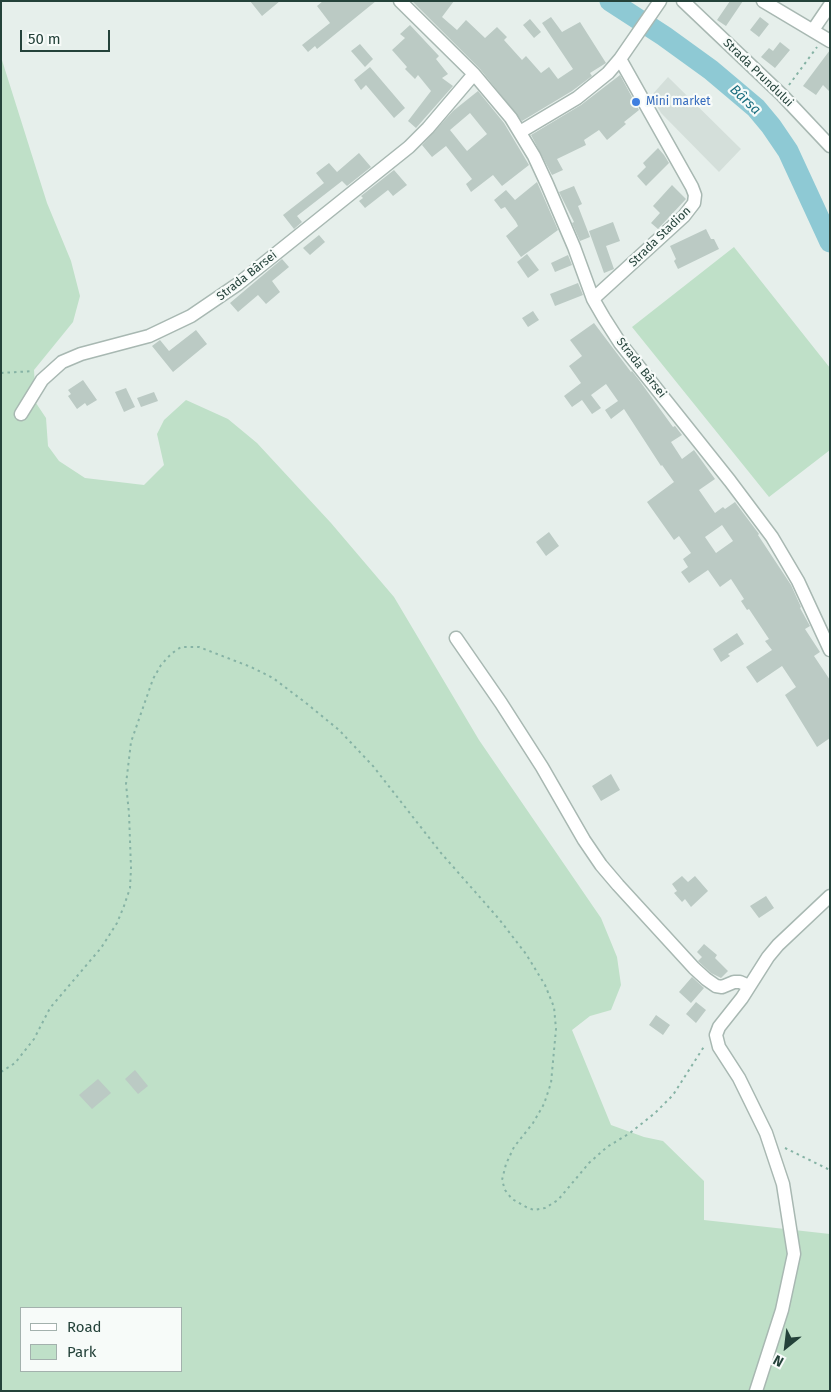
<!DOCTYPE html>
<meta charset="utf-8">
<style>
body{margin:0}
#map{position:relative;width:831px;height:1392px;overflow:hidden;background:#e6efeb;font-family:"Fira Sans",sans-serif}
canvas{display:block}
.frame{position:absolute;inset:0;border:2px solid #24423a;pointer-events:none}
.legend{position:absolute;left:20px;top:1307px;width:162px;height:65px;box-sizing:border-box;background:#f7fbf9;border:1px solid #a3b1ad;margin:0;padding:6px 9px;list-style:none;font-size:15px;color:#24423a}
.legend li{display:flex;align-items:center;gap:10px;height:25px}
.legend b{width:25px;border:1px solid #a3b1ad}
.north{position:absolute;left:761px;top:1322px;width:50px;height:50px;-webkit-text-stroke:4px #f7fbf9;paint-order:stroke;rotate:209deg;font-size:14px;font-weight:700;line-height:20px;text-align:center;color:#24423a}
.north::after{content:'';display:block;margin:auto;width:18px;height:22px;background:#24423a;clip-path:polygon(50% 0,100% 100%,50% 72%,0 100%)}
.scale{position:absolute;left:20px;top:30px;width:90px;height:22px;box-sizing:border-box;border:2px solid #24423a;border-top:0;padding-left:6px;font-size:15px;line-height:18px;white-space:nowrap;color:#24423a;-webkit-text-stroke:4px #f7fbf9;paint-order:stroke}
</style>
<div id="map">
<canvas width="831" height="1392"></canvas>
<div class="frame"></div>
<ul class="legend">
<li><b style="height:6px;background:#fff"></b>Road</li>
<li><b style="height:14px;background:#bfe0c8"></b>Park</li>
</ul>
<div class="north">N</div>
<div class="scale">50 m</div>
</div>
<script>
const ctx = document.querySelector('canvas').getContext('2d');
ctx.lineJoin = 'round';
function paint(path, color) {
  ctx.fillStyle = color;
  ctx.fill(path, 'evenodd');
}
function shape(rows) {
  const path = new Path2D();
  for (const r of rows) {
    path.moveTo(r[0], r[1]);
    for (let i = 2; i < r.length; i += 2) path.lineTo(r[i], r[i + 1]);
  }
  return path;
}
function trace(path, color, width, dash) {
  ctx.strokeStyle = color;
  ctx.lineWidth = width;
  ctx.lineCap = dash ? 'butt' : 'round';
  ctx.setLineDash(dash || []);
  ctx.stroke(path);
}
function write(font, color, halo, rows, align = 'center') {
  ctx.font = font + ' "Fira Sans",sans-serif';
  ctx.lineWidth = 4.5;
  ctx.setLineDash([]);
  ctx.textBaseline = 'middle';
  ctx.strokeStyle = halo;
  ctx.fillStyle = color;
  for (const [text, x, y, turn = 0] of rows) {
    ctx.save();
    ctx.translate(x, y);
    ctx.rotate((+turn || 0) * Math.PI / 180);
    ctx.textAlign = isNaN(turn) ? turn : align;
    if (halo) ctx.strokeText(text, 0, 0);
    ctx.fillText(text, 0, 0);
    ctx.restore();
  }
}
paint(shape([
 [668,77,741,149,719,172,661,113,651,96]
]), '#d4dfda');
paint(shape([
 [1,57,47,203,71,261,80,296,73,322,34,370,36,403,46,418,48,446,59,461,85,478,144,485,164,465,157,434,164,420,186,400,228,419,257,443,331,523,394,597,479,740,601,918,617,957,621,985,611,1010,590,1016,572,1030,611,1125,644,1137,663,1141,704,1181,704,1220,830,1234,830,1391,1,1391],
 [21,1308,181,1308,181,1371,21,1371],
 [734,247,830,368,830,450,769,497,632,327]
]), '#bfe0c8');
trace(shape([
 [610,1,664,36,711,70,756,108,771,126,788,151,830,242]
]), '#8ec9d4', 21);
paint(shape([
 [250,1,280,1,262,16],
 [323,1,376,1,317,49,315,46,308,52,302,45,330,23,317,6],
 [412,1,454,1,442,17,457,30,466,20,485,38,497,27,507,37,504,40,522,60,526,56,541,73,549,67,558,79,573,69,542,23,551,17,562,32,580,22,606,63,590,73,592,76,572,91,522,121,480,69],
 [730,1,743,1,726,26,717,20],
 [760,17,769,24,759,37,750,30],
 [530,19,541,32,534,38,523,25],
 [410,25,439,56,436,59,448,74,442,78,453,86,416,128,408,121,431,91,418,75,415,79,405,69,407,67,392,50,405,38,400,34],
 [780,42,790,50,775,68,761,57,769,48,773,51],
 [360,44,373,59,365,67,351,51],
 [830,50,830,92,823,85,816,95,803,86],
 [370,67,405,108,394,118,366,85,361,90,354,80],
 [620,75,639,110,624,122,626,124,607,140,599,130,584,140,586,145,557,159,563,170,552,175,531,135,581,105],
 [478,91,504,123,529,165,502,186,493,175,471,192,466,184,472,179,446,146,432,157,422,145,453,111],
 [470,113,487,134,467,151,450,130],
 [658,148,664,155,669,163,646,186,637,176,646,167,643,163],
 [359,153,371,167,347,186,342,181,297,216,302,222,294,229,283,215,324,183,316,173,329,163,337,172],
 [394,170,407,185,393,196,388,190,365,208,359,201,363,198,361,196],
 [537,182,558,230,521,257,506,236,518,226,516,222,505,207,501,209,494,200,506,190,515,200],
 [672,185,686,199,658,229,651,223,660,213,653,206],
 [574,186,582,204,578,206,590,237,580,241,572,223,574,222,559,192],
 [613,222,620,241,606,246,614,269,604,273,589,231],
 [706,229,711,239,714,239,719,249,678,269,674,261,676,259,670,246],
 [319,235,325,242,310,255,303,248],
 [527,254,539,270,528,278,517,262],
 [568,255,572,265,555,272,551,263],
 [282,259,289,267,272,281,280,292,266,304,258,295,238,312,230,303],
 [578,283,583,295,555,306,550,294],
 [533,311,539,320,528,327,522,318],
 [594,323,631,372,632,371,639,380,673,427,675,426,682,435,671,442,682,459,694,450,715,479,699,490,715,513,723,507,725,509,735,502,759,534,758,535,791,585,801,607,800,608,810,626,805,629,820,652,814,656,830,680,830,738,817,747,785,695,796,687,782,666,757,683,746,667,772,650,765,641,769,639,749,609,747,610,741,601,744,599,731,579,720,587,708,570,689,583,681,572,688,567,683,559,691,553,679,536,674,540,647,502,674,482,662,465,661,466,624,409,611,419,605,410,618,401,606,384,591,395,601,408,592,414,582,400,572,407,564,396,581,383,569,366,582,356,570,340],
 [722,525,733,541,716,553,705,537],
 [196,330,207,344,173,372,152,346,160,340,169,351],
 [83,380,97,400,87,406,85,403,77,409,68,396,71,394,68,390],
 [126,388,135,407,124,412,115,392],
 [154,392,158,401,141,407,137,398],
 [549,532,559,546,546,556,536,542],
 [737,633,744,644,728,654,730,656,721,662,713,649],
 [611,774,620,790,601,801,592,786],
 [682,876,688,882,695,876,708,891,691,907,685,899,682,902,674,893,677,891,672,884],
 [766,896,774,908,759,918,750,906],
 [704,944,717,955,715,958,728,971,721,978,711,973,698,961,702,957,697,952],
 [692,977,704,988,691,1003,679,992],
 [696,1002,706,1010,696,1023,686,1014],
 [656,1015,670,1025,663,1035,649,1025],
 [135,1070,148,1086,138,1094,125,1079],
 [98,1079,111,1093,92,1109,79,1095]
]), '#bbcac4');
const minor = shape([
 [400,1,474,74,511,118,534,156,547,184,574,247,593,299,604,318,620,343,730,481,772,537,798,581,830,650],
 [683,1,782,95,830,146],
 [763,1,830,41],
 [813,30,830,5],
 [520,132,577,98,608,73,620,59,660,1],
 [593,299,684,216,694,203,695,195,692,187,620,59],
 [21,414,42,380,62,362,81,354,149,336,191,316,238,284,409,147,428,128,474,74],
 [456,638,501,703,542,767,584,840,601,865,618,885,694,968,706,979,716,986,722,987,734,982,740,982,749,986],
 [756,1391,782,1310,794,1254,783,1184,766,1133,739,1078,719,1047,716,1035,719,1027,742,998,768,957,778,945,830,896]
]);
trace(minor, '#a8b8b2', 15);
trace(shape([
 [789,85,817,47],
 [1,373,33,371],
 [1,1072,15,1063,34,1039,50,1008,101,948,117,923,124,906,130,888,131,868,129,813,126,784,131,742,153,679,161,665,171,654,181,647,199,647,251,667,273,678,306,703,339,730,373,766,441,853,499,919,526,954,545,985,554,1007,556,1029,551,1083,544,1104,533,1123,514,1147,506,1164,502,1180,505,1190,512,1199,526,1207,534,1210,545,1208,558,1200,589,1163,607,1147,630,1133,655,1113,673,1095,705,1045],
 [785,1148,830,1170]
]), '#86b3a5', 2, [2.5, 4]);
trace(minor, '#fff', 12);
for (const [x, y, r, color] of [
 [636,102,5,"#3f7fe0"]
]) {
  const dot = new Path2D();
  dot.arc(x, y, r, 0, 2 * Math.PI);
  ctx.fillStyle = color;
  ctx.fill(dot);
  trace(dot, '#f7fbf9', 2);
}
write('12px', '#24423a', '#f7fbf9', [
 ["Strada Prundului",758,73,44],
 ["Strada Stadion",660,237,-44],
 ["Strada Bârsei",247,276,-38],
 ["Strada Bârsei",641,368,52]
]);
write('12px', '#366cbe', '#f7fbf9', [
 ["Mini market",646,102]
], 'left');
write('italic 14px', '#1c6f80', '#f7fbf9', [
 ["Bârsa",745,100,43]
]);
</script>
